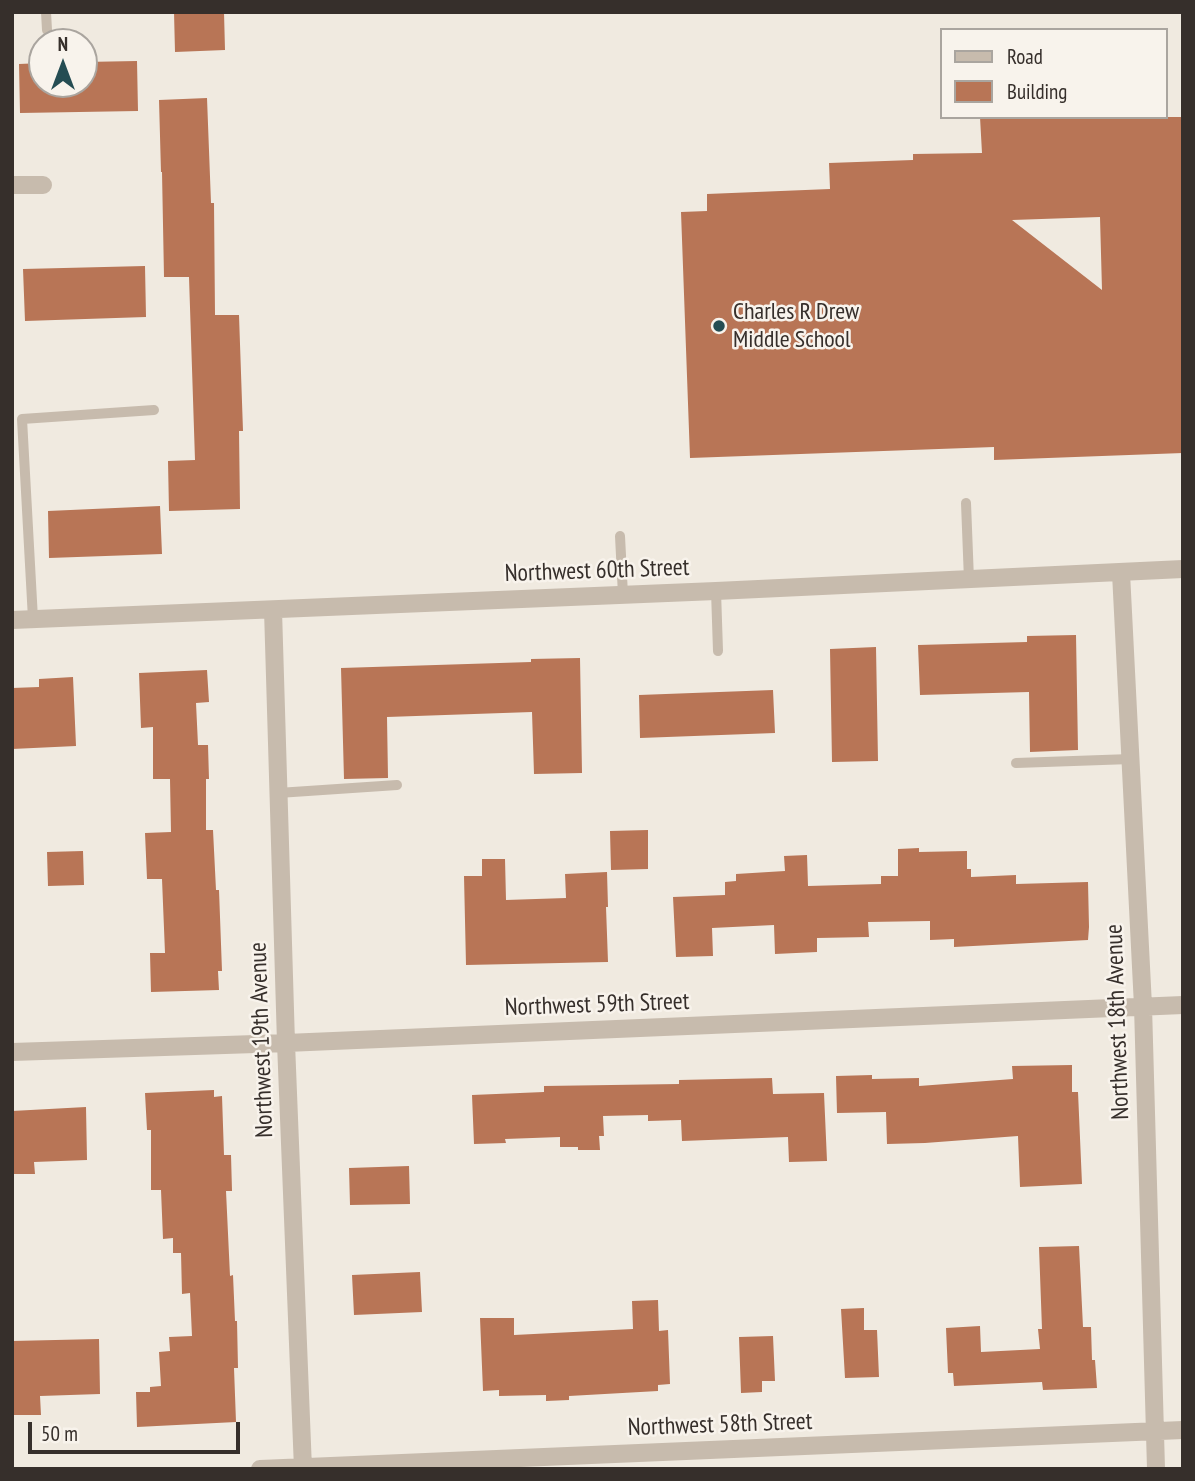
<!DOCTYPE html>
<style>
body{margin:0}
#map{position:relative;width:1195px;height:1481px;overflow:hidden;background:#f0eae0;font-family:"PT Sans Narrow",sans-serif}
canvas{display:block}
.frame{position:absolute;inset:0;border:14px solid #362f2b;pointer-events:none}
.legend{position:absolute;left:940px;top:28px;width:228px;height:91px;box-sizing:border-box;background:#f8f3ec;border:2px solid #aaa59f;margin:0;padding:9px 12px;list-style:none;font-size:21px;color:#362f2b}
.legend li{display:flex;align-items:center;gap:14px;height:35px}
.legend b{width:35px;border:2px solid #aaa59f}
.north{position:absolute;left:28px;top:28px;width:70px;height:70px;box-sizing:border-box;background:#f8f3ec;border:2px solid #aaa59f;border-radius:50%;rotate:0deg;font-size:19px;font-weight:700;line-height:28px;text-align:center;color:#362f2b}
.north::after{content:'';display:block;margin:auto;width:24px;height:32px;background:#254d53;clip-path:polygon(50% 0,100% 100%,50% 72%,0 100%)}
.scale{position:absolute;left:28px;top:1422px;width:212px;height:32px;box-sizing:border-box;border:4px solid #362f2b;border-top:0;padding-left:9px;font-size:21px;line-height:24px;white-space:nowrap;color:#362f2b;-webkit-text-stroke:5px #f8f3ec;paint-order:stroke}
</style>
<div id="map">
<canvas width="1195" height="1481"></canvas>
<div class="frame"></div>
<ul class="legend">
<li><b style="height:9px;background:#c7bbad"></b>Road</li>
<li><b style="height:19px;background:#b87556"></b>Building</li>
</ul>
<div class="north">N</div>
<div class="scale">50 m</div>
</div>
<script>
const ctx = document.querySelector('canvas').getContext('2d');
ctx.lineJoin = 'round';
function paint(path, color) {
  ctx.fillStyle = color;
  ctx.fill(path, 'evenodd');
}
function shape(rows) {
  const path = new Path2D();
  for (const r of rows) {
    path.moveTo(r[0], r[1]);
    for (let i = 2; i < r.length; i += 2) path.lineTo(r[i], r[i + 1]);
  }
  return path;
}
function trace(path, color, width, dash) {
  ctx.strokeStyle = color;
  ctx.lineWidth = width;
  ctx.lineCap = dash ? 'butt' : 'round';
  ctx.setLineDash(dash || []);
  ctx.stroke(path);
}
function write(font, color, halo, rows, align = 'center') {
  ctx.font = font + ' "PT Sans Narrow",sans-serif';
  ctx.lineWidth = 5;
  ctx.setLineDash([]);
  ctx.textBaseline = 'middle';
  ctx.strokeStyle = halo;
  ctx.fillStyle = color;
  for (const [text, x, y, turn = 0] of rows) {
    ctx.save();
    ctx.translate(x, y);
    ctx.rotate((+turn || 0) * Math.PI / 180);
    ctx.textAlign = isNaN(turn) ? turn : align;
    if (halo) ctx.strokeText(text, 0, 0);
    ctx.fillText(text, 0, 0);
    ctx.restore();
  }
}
paint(shape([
 [174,12,224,12,225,50,175,52],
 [137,61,138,111,20,113,19,64,42,63,42,84,84,84,84,62],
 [207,98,211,203,214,203,215,315,239,315,243,431,239,431,240,509,169,511,168,461,195,460,189,277,164,277,162,172,161,172,159,100],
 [980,117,1183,117,1183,453,994,460,994,447,690,458,681,212,707,211,707,194,830,189,829,163,913,160,913,154,982,153],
 [1100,217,1102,290,1012,220],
 [145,266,146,317,25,321,23,269],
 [160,506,162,554,49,558,48,511],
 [1076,635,1078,750,1030,752,1029,692,920,695,918,645,1027,642,1027,636],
 [876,647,878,761,832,762,830,649],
 [580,658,582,773,534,774,532,712,387,717,388,778,344,779,341,668,531,662,531,659],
 [207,670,209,702,196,703,198,745,208,745,209,779,206,779,206,830,213,830,216,890,219,890,222,971,218,971,219,990,151,992,150,953,165,953,162,879,147,879,145,833,171,832,170,779,153,779,153,727,141,728,139,673],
 [73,677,76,746,12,749,12,688,39,687,39,679],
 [773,690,775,733,640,738,639,695],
 [648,830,648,869,611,870,610,831],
 [919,848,919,852,967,851,967,869,971,869,971,877,1016,875,1016,884,1088,882,1089,927,1088,940,954,947,954,939,930,940,930,921,868,922,869,937,817,938,817,952,775,954,774,925,712,928,713,956,676,957,673,897,725,895,725,882,736,881,736,874,785,871,784,856,807,855,808,886,881,884,881,876,898,876,898,849],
 [83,851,84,885,48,886,47,852],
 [482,859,505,859,506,900,566,898,565,874,607,872,608,907,606,907,608,962,466,965,464,876,482,876],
 [1072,1065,1072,1092,1078,1092,1082,1184,1020,1187,1018,1136,925,1143,887,1144,886,1112,837,1113,836,1076,872,1075,872,1079,919,1078,919,1086,1013,1079,1012,1066],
 [772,1078,773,1094,824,1093,827,1161,789,1162,788,1137,682,1141,681,1120,648,1121,648,1115,603,1116,604,1136,599,1136,600,1150,578,1150,578,1147,560,1147,560,1137,505,1139,506,1143,474,1144,472,1095,544,1092,544,1086,679,1084,679,1080],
 [214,1090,214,1097,222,1096,224,1155,231,1155,232,1191,226,1191,230,1276,233,1275,235,1321,237,1321,238,1368,234,1368,236,1422,137,1427,136,1392,150,1392,150,1387,161,1386,159,1352,170,1351,169,1337,192,1336,190,1293,182,1294,181,1253,173,1253,173,1238,163,1239,161,1190,151,1190,151,1130,147,1130,145,1093],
 [86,1107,87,1160,34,1162,35,1174,12,1174,12,1111],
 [409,1166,410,1204,350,1205,349,1168],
 [1079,1246,1083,1327,1091,1327,1092,1360,1095,1360,1097,1388,1043,1390,1042,1382,954,1386,953,1373,948,1373,946,1328,980,1326,981,1352,1040,1349,1038,1329,1042,1329,1039,1247],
 [420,1272,422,1312,354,1315,352,1275],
 [658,1300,659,1331,668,1330,670,1384,658,1385,658,1391,569,1396,569,1400,546,1401,546,1395,499,1396,499,1390,483,1391,480,1318,514,1318,514,1335,633,1329,632,1301],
 [864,1308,864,1330,877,1330,879,1377,845,1378,841,1309],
 [773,1336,775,1381,762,1381,762,1392,741,1393,739,1337],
 [99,1339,100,1394,40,1396,41,1415,12,1415,12,1341]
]), '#b87556');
trace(shape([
 [46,12,47,30],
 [966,503,969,580],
 [620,536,623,595],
 [716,591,718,651],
 [33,619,22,419,154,410],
 [1016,763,1131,759],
 [278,793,397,785]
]), '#c7bbad', 10);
trace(shape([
 [12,185,43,185],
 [1121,573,1143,1006,1156,1469],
 [273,610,286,1043,303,1469],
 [12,620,716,591,1183,569],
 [12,1052,286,1043,1183,1005],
 [260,1469,1183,1430]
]), '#c7bbad', 18);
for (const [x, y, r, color] of [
 [719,326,7,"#254d53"]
]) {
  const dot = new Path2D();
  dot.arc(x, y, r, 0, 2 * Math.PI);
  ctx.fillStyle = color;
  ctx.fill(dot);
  trace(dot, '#f8f3ec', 2.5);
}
write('24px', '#362f2b', '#f8f3ec', [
 ["Charles R Drew",733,312],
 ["Middle School",733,340]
], 'left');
write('24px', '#362f2b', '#f8f3ec', [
 ["Northwest 60th Street",597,571,-2],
 ["Northwest 59th Street",597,1005,-2],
 ["Northwest 18th Avenue",1118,1022,-92],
 ["Northwest 19th Avenue",262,1040,-92],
 ["Northwest 58th Street",720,1425,-2]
]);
</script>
